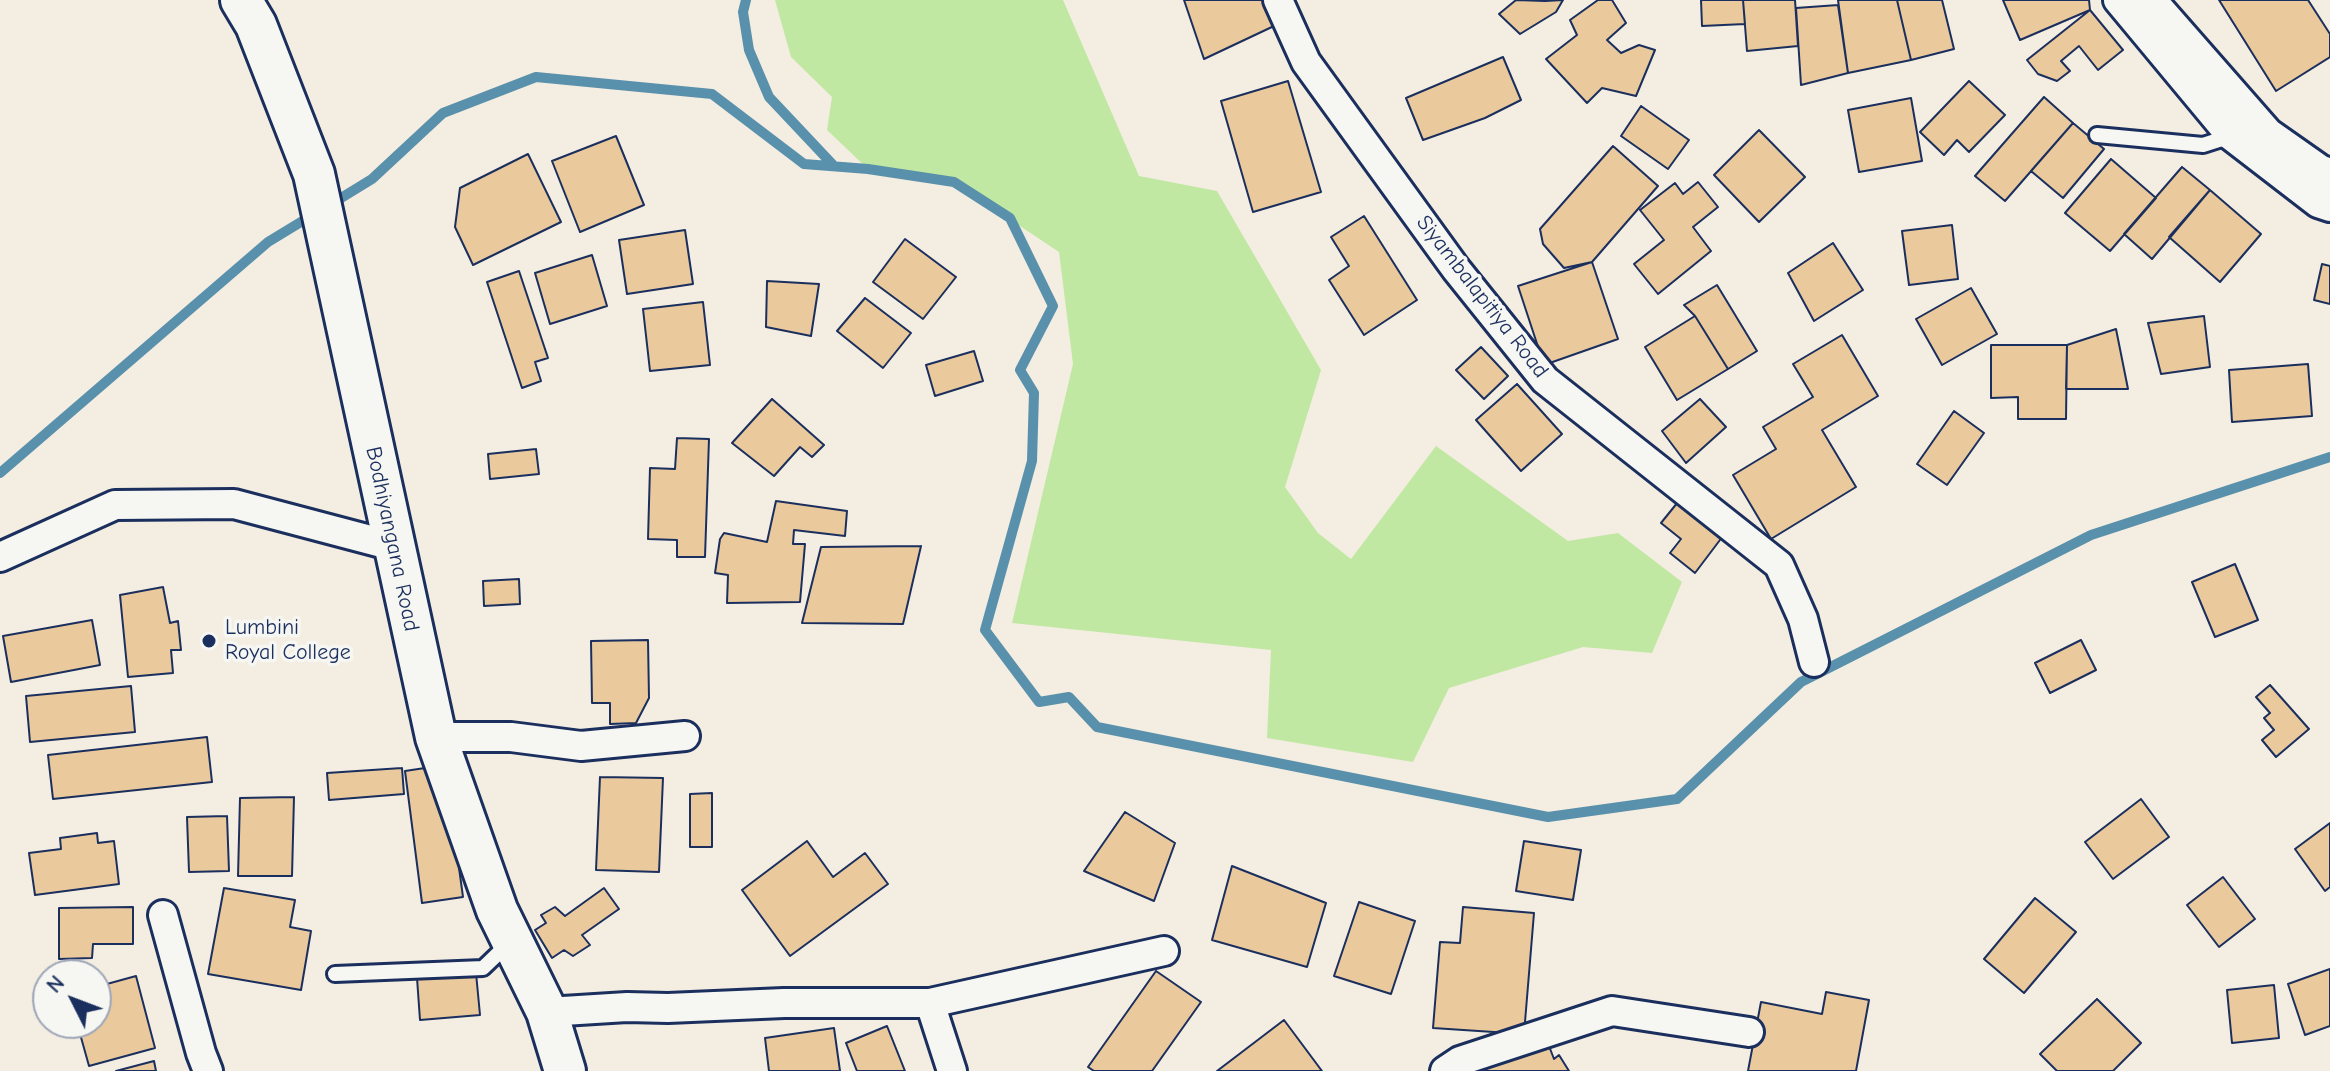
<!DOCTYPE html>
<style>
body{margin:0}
#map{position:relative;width:2330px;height:1071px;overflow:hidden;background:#f4ede1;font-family:"Comic Neue",sans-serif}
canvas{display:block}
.north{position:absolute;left:32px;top:959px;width:80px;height:80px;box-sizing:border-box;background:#f6f6f2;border:2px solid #9ea6b7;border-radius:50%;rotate:312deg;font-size:22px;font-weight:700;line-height:32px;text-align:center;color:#1b2f5e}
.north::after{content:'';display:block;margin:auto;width:28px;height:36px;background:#1b2f5e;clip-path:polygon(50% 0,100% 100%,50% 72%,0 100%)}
</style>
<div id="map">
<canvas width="2330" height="1071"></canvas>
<div class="north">N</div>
</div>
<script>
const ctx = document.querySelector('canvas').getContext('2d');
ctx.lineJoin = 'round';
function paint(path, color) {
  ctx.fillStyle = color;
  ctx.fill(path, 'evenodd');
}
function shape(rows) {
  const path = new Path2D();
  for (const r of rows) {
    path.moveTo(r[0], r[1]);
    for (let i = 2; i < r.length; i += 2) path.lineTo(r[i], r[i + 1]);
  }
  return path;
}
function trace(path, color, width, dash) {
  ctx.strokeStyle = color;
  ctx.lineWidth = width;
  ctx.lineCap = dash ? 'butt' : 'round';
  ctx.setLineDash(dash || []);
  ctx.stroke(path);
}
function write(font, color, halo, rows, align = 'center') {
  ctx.font = font + ' "Comic Neue",sans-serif';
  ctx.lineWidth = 7;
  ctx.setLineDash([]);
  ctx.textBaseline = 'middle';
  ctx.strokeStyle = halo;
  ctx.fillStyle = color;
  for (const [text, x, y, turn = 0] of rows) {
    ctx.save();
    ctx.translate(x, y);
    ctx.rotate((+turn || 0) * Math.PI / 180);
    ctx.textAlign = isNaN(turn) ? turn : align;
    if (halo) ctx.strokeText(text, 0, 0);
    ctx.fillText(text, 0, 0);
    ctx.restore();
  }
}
paint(shape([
 [775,0,1063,0,1139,176,1217,191,1321,370,1285,487,1318,533,1351,559,1436,446,1568,541,1618,533,1682,582,1652,653,1583,647,1449,688,1413,762,1267,738,1271,650,1012,623,1073,364,1059,252,954,182,868,169,827,130,832,97,791,57]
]), '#c1e8a3');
trace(shape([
 [746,0,743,12,749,50,769,97,834,166],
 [328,206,372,179,443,113,536,77,712,94,804,164,868,169,954,182,1010,218,1053,306,1020,370,1034,393,1032,461,985,630,1039,702,1069,697,1097,727,1548,817,1677,799,1801,682,2091,535,2330,457],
 [0,473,268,242,314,214]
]), '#5990ab', 10);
const building = shape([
 [1184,0,1264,0,1274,26,1204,59,1184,0],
 [1516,0,1545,1,1563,0,1556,12,1520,34,1499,14,1516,0],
 [1598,0,1612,0,1626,23,1607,40,1621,53,1639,45,1655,50,1636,96,1602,88,1587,103,1546,59,1577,35,1570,20,1598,0],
 [1701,0,1743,0,1745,24,1702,26,1701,0],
 [1743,0,1795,0,1798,46,1747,51,1743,0],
 [1838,0,1897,0,1911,60,1848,73,1838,0],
 [1897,0,1942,0,1954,49,1911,60,1897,0],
 [2003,0,2089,0,2090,10,2020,40,2003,0],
 [2219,0,2308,0,2330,34,2330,57,2276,91,2219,0],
 [1838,5,1848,73,1801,85,1796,8,1838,5],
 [2090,10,2123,50,2098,70,2079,46,2061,61,2070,71,2057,81,2038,74,2027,60,2090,10],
 [1503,57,1521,100,1485,118,1423,140,1406,98,1503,57],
 [1288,81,1321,192,1253,212,1221,101,1288,81],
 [1969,81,2005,115,1969,152,1957,140,1944,155,1920,132,1969,81],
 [2044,97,2073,123,2005,201,1975,176,2044,97],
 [1911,98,1922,161,1859,172,1848,110,1911,98],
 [1641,106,1689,140,1668,169,1621,136,1641,106],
 [2073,123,2104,149,2063,198,2031,171,2073,123],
 [1759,130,1805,177,1759,222,1714,175,1759,130],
 [616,136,644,205,580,232,552,161,616,136],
 [1613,146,1658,186,1592,262,1564,268,1543,244,1540,229,1613,146],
 [528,154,561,222,473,265,455,227,460,188,528,154],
 [2111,159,2156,198,2110,251,2065,213,2111,159],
 [2182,167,2210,190,2152,259,2124,234,2182,167],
 [1698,182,1718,207,1693,227,1711,251,1658,294,1634,264,1664,240,1640,210,1675,183,1683,194,1698,182],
 [2210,190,2261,234,2220,282,2169,237,2210,190],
 [1364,216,1417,300,1364,335,1329,280,1349,266,1331,237,1364,216],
 [1952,225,1958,279,1909,285,1902,231,1952,225],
 [685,230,693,284,627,294,619,240,685,230],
 [905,239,956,277,923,319,873,282,905,239],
 [1833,243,1863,290,1814,321,1788,273,1833,243],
 [592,255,607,306,550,324,535,273,592,255],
 [1592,262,1618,339,1544,365,1518,286,1592,262],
 [2322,264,2330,266,2330,304,2314,300,2322,264],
 [519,271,548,358,535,362,541,381,522,388,487,282,519,271],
 [767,281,819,284,811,336,766,327,767,281],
 [1717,285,1757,351,1728,369,1695,316,1684,305,1717,285],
 [1971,288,1997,334,1942,365,1916,319,1971,288],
 [865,298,911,333,883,368,837,331,865,298],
 [703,302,710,365,650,371,643,309,703,302],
 [1695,316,1728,369,1677,400,1645,347,1695,316],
 [2204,316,2210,367,2161,374,2148,323,2204,316],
 [2116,329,2128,389,2066,389,2067,345,2116,329],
 [1842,335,1878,396,1822,430,1856,487,1771,539,1733,475,1776,449,1763,427,1813,397,1793,364,1842,335],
 [1991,345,2067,345,2066,419,2018,419,2018,397,1991,398,1991,345],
 [1481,347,1508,376,1484,399,1456,370,1481,347],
 [974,351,983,381,935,396,926,365,974,351],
 [2308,364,2312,416,2232,422,2229,370,2308,364],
 [1517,384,1562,434,1521,471,1476,420,1517,384],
 [772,399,824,445,812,457,800,447,774,476,732,443,772,399],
 [1700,399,1726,427,1686,463,1662,431,1700,399],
 [1954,411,1984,433,1947,485,1917,464,1954,411],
 [677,438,709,439,705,557,677,557,677,540,648,539,650,468,675,469,677,438],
 [536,449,539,474,490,479,488,454,536,449],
 [1682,497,1726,532,1695,573,1670,553,1681,539,1661,523,1682,497],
 [776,501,847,511,845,536,794,530,793,544,805,544,800,602,727,603,728,575,715,573,720,539,724,533,767,542,776,501],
 [921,546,903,624,802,623,821,547,921,546],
 [2235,564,2258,620,2215,637,2192,582,2235,564],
 [519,579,520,604,484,606,483,581,519,579],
 [163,587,170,623,178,621,181,650,171,650,173,673,128,677,120,595,163,587],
 [92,620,100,665,11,682,3,636,92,620],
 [648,640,649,698,636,723,610,724,610,703,592,703,591,641,648,640],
 [2081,640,2096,670,2050,693,2035,663,2081,640],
 [2270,685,2309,729,2276,757,2262,740,2274,730,2264,718,2270,713,2256,697,2270,685],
 [131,686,135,732,30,742,26,696,131,686],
 [207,737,212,782,53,799,48,755,207,737],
 [445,765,463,897,422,903,405,771,445,765],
 [402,768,404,794,329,800,327,773,402,768],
 [600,777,663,778,659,872,596,870,600,777],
 [712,793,712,847,690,847,690,794,712,793],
 [294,797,292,876,238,876,240,798,294,797],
 [2141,799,2169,837,2113,879,2085,842,2141,799],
 [1125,812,1175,843,1154,901,1084,871,1125,812],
 [227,816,229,871,189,872,187,817,227,816],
 [2330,823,2330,887,2325,891,2295,849,2330,823],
 [97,833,98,843,114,841,119,884,35,895,29,853,61,849,60,838,97,833],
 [807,841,833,877,865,853,888,884,790,956,742,890,807,841],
 [1524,841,1581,850,1573,900,1516,891,1524,841],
 [1232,866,1326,903,1307,967,1212,940,1232,866],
 [2223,877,2255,919,2219,947,2187,905,2223,877],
 [224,888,295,900,290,927,311,931,301,990,208,974,224,888],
 [604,888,619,909,582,935,590,945,573,956,564,950,552,958,535,930,546,923,541,915,555,907,565,916,604,888],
 [2035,898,2076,932,2024,993,1984,959,2035,898],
 [1359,902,1415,921,1391,994,1334,976,1359,902],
 [133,907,133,944,93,944,92,958,59,959,59,908,133,907],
 [1463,907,1534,913,1524,1034,1433,1028,1440,942,1460,943,1463,907],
 [2330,969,2330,1026,2305,1035,2288,984,2330,969],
 [1156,971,1201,1002,1152,1071,1094,1071,1088,1067,1156,971],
 [476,973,480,1015,420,1020,417,978,476,973],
 [136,976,155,1048,89,1066,77,1023,96,1023,96,987,136,976],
 [2274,985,2279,1038,2232,1043,2227,990,2274,985],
 [1826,992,1869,1000,1856,1071,1748,1071,1761,1002,1822,1014,1826,992],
 [2097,999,2141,1043,2113,1071,2057,1071,2040,1054,2097,999],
 [1284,1020,1322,1071,1217,1071,1284,1020],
 [887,1026,905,1071,857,1071,846,1043,887,1026],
 [834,1028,840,1071,769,1071,765,1038,834,1028],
 [1549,1046,1554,1059,1559,1055,1569,1071,1479,1071,1549,1046],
 [154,1061,156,1071,116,1071,154,1061]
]);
paint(building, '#eaca9c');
trace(building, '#1b2f5e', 2);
const lane = shape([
 [2097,135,2203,145,2231,136],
 [335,974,483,968,508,944]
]);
const street = shape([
 [1278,0,1306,62,1456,269,1545,380,1779,565,1803,619,1814,662],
 [2118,0,2231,136,2318,203,2330,207],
 [0,557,115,505,234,504,393,546],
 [436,737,511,737,581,746,685,736],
 [163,915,201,1053,208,1071],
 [930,1003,952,1071],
 [547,1012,627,1007,668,1008,784,1003,930,1003,1164,951],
 [1445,1071,1460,1061,1612,1011,1749,1032]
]);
const secondary = shape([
 [241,0,256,25,314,174,436,737,497,910,547,1012,565,1071],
 [2144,0,2264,137,2318,175,2330,179]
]);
trace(lane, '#1b2f5e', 20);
trace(street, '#1b2f5e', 34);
trace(secondary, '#1b2f5e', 46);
trace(lane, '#f6f6f2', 14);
trace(street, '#f6f6f2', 28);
trace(secondary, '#f6f6f2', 40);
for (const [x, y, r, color] of [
 [209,641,8,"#1b2f5e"]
]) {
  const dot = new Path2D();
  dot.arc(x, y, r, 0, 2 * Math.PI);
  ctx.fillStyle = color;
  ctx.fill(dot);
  trace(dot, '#f6f6f2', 3);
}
write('22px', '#1b2f5e', '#f6f6f2', [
 ["Siyambalapitiya Road",1482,297,52],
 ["Bodhiyangana Road",392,539,78]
]);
write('22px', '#1b2f5e', '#f6f6f2', [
 ["Lumbini",225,628],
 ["Royal College",225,653]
], 'left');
</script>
